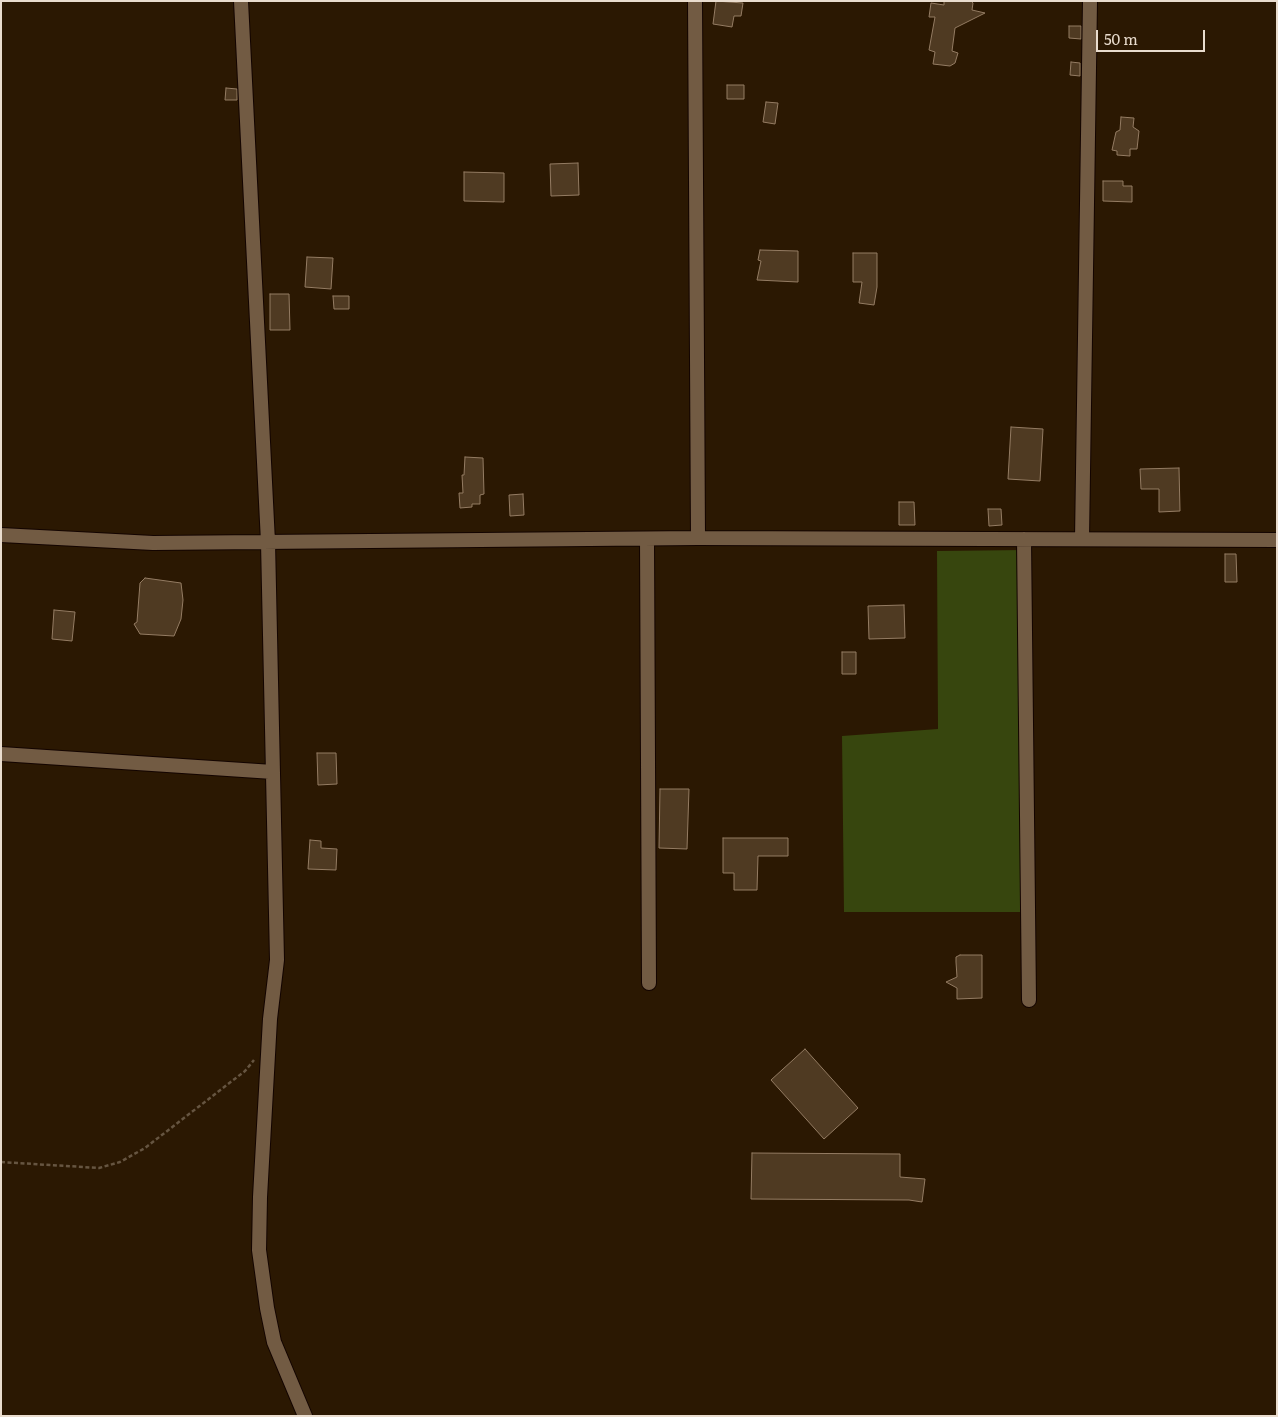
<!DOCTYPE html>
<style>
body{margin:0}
#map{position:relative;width:1278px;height:1417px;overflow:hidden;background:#2b1802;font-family:Literata,serif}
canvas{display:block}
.frame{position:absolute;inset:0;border:2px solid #e9dcce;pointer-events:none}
.scale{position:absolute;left:1096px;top:30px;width:109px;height:22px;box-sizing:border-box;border:2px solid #e9dcce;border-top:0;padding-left:6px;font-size:15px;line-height:18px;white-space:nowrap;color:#e9dcce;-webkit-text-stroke:4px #2b1802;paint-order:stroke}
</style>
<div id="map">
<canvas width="1278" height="1417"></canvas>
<div class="frame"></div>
<div class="scale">50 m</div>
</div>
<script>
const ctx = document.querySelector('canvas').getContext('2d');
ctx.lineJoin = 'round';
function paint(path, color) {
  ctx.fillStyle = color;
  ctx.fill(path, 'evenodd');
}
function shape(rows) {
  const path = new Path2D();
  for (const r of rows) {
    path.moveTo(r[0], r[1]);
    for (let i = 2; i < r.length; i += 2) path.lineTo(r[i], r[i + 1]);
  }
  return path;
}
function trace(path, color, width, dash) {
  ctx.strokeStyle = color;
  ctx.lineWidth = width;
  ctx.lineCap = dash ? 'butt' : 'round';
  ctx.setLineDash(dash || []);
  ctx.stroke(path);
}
paint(shape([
 [1025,550,1028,912,844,912,842,736,938,729,937,551]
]), '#37460e');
const building = shape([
 [716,1,743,3,741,16,734,16,732,27,713,24,716,1],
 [944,1,971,1,973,3,972,10,985,13,955,28,952,51,958,53,955,63,950,66,933,64,935,52,929,50,935,17,929,17,931,3,944,5,944,1],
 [1069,26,1081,26,1081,39,1069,38,1069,26],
 [1071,62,1080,63,1080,76,1070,75,1071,62],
 [727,85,744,85,744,99,727,99,727,85],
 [226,88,237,89,237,100,225,100,226,88],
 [766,102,778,103,775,124,763,122,766,102],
 [1121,117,1134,118,1133,127,1139,131,1137,149,1130,149,1130,156,1117,155,1117,151,1112,150,1116,132,1120,130,1121,117],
 [578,163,579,195,551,196,550,164,578,163],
 [464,172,504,173,504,202,464,201,464,172],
 [1103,181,1123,181,1123,186,1132,186,1132,202,1103,201,1103,181],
 [760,250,798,251,798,282,757,280,761,261,758,260,760,250],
 [853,253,877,253,877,287,874,305,859,303,862,282,853,282,853,253],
 [307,257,333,258,331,289,305,287,307,257],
 [270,294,289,294,290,330,270,330,270,294],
 [333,296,349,296,349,309,334,309,333,296],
 [1011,427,1043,429,1040,481,1008,479,1011,427],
 [465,457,483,458,484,494,480,495,480,504,472,504,472,507,460,508,459,493,463,493,462,475,464,475,465,457],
 [1179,468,1180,511,1159,512,1159,489,1141,489,1140,469,1179,468],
 [523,494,524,515,510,516,509,495,523,494],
 [899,502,914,502,915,525,899,525,899,502],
 [988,509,1001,509,1002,525,989,526,988,509],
 [1225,554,1236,554,1237,582,1225,582,1225,554],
 [145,578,181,583,183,600,181,619,174,636,140,634,134,624,137,622,140,583,145,578],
 [904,605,905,638,869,639,868,606,904,605],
 [54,610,75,612,72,641,52,639,54,610],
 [842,652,856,652,856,674,842,674,842,652],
 [317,753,336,753,337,784,318,785,317,753],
 [660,789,689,789,687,849,659,848,660,789],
 [723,838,788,838,788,856,758,856,757,890,734,890,734,873,723,873,723,838],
 [310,840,321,841,321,848,337,849,336,870,308,869,310,840],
 [960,955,982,955,982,998,957,999,957,988,946,982,957,977,956,962,956,957,960,955],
 [805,1049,858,1108,824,1139,771,1080,805,1049],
 [752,1153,900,1154,900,1177,925,1179,922,1202,909,1200,751,1199,752,1153]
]);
paint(building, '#4f3a22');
trace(building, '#947c63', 1);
const minor = shape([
 [241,1,268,542,277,960,270,1019,260,1197,259,1250,267,1308,274,1342,305,1416],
 [695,1,698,538],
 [1,535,153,543,698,538,1277,540],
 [647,539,649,983],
 [1024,539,1029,1000],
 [1082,539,1090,1],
 [1,754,273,772]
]);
trace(minor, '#130400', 16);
trace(shape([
 [1,1162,99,1168,120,1162,145,1148,245,1071,254,1060]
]), '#665541', 2.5, [4, 2.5]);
trace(minor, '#725b43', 14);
</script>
